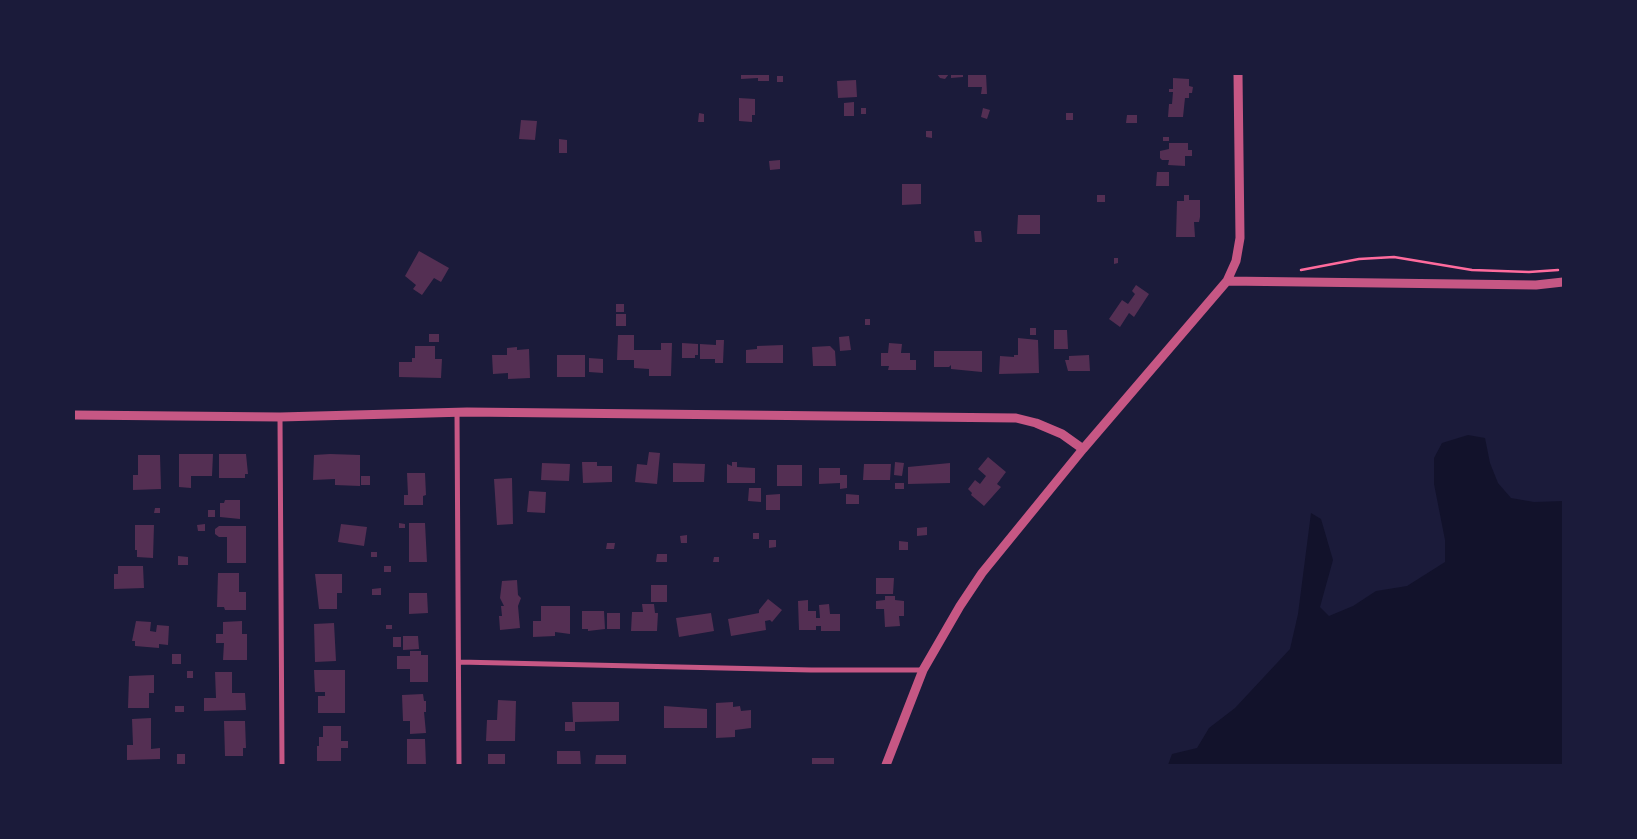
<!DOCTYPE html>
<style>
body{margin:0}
#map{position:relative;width:1637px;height:839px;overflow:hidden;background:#1b1b3a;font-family:"Golos Text",sans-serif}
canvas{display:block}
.frame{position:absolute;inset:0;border:75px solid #1b1b3a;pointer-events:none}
</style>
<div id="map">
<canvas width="1637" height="839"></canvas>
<div class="frame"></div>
</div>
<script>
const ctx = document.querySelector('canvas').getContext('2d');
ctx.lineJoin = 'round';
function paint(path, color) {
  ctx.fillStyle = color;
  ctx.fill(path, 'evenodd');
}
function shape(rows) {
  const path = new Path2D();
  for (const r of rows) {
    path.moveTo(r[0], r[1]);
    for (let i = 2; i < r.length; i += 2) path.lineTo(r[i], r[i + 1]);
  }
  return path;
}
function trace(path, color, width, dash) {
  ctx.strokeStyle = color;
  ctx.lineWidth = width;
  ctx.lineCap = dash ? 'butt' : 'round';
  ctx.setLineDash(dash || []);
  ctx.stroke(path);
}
paint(shape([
 [1468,435,1485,438,1490,463,1498,483,1511,498,1534,502,1563,501,1563,765,1168,765,1172,754,1197,748,1209,728,1235,708,1290,649,1298,614,1311,513,1321,519,1333,560,1320,607,1329,616,1353,606,1376,591,1407,586,1445,562,1445,540,1434,484,1434,458,1442,443]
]), '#12122b');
paint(shape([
 [741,74,769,74,769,81,758,81,758,78,741,79],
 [937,74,949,74,945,79,940,78],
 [951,74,963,74,963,77,951,78],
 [968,74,986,74,987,94,981,94,982,87,968,87],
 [777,76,783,76,783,82,777,82],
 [1173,78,1189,79,1189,86,1193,87,1192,93,1189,93,1189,98,1185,98,1183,117,1168,117,1169,104,1172,104,1173,92,1169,92,1169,89,1173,89],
 [856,80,857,97,838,98,837,81],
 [739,98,755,99,755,115,752,115,752,122,739,121],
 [854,102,854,116,844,116,844,103],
 [861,108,866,108,866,114,861,114],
 [983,108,990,110,987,119,981,117],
 [699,113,704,114,704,122,698,122],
 [1066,113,1073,113,1073,120,1066,120],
 [1127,115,1137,115,1137,123,1126,123],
 [521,120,537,121,535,140,519,139],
 [926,131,932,131,932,138,926,137],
 [1163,137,1169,137,1169,141,1163,141],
 [559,139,567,140,567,153,559,153],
 [1169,143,1188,143,1188,150,1192,150,1192,156,1185,156,1185,166,1168,165,1169,160,1162,160,1160,158,1160,151,1169,149],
 [780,160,780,169,770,170,769,161],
 [1157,172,1169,172,1169,186,1156,186],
 [902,184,921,184,921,204,902,205],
 [1097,195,1105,195,1105,202,1097,202],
 [1184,195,1189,195,1189,200,1200,200,1200,217,1199,222,1194,222,1195,237,1176,237,1177,201,1184,201],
 [1018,215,1040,215,1040,234,1017,234],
 [974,231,981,231,982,242,975,242],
 [419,251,449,268,441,282,434,278,422,295,413,289,416,285,405,276],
 [1114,258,1118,258,1118,263,1114,264],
 [1136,285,1149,294,1134,317,1129,313,1120,327,1109,319,1122,300,1128,304,1135,294,1132,291],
 [616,304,624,304,624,312,616,312],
 [616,314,626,314,626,326,616,326],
 [865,319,870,319,870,325,865,325],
 [1030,328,1036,328,1036,335,1030,335],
 [1054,330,1067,330,1068,349,1054,349],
 [429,334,439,334,439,342,429,342],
 [618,335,634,335,634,350,661,350,661,343,672,343,671,376,649,376,649,369,634,368,634,360,617,360],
 [849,336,851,350,840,351,839,337],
 [1018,338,1038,340,1039,373,999,374,1000,356,1014,357,1014,355,1018,355],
 [716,340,724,340,723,363,715,363,715,359,700,359,700,344,716,345],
 [682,343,698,344,698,355,695,355,695,358,682,358],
 [889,343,902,344,901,353,910,353,910,360,916,360,916,370,888,370,889,366,881,366,881,353,888,353],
 [783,345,783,363,746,363,746,350,757,349,757,346],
 [415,346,435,346,435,359,442,359,441,378,399,377,399,362,412,362,412,358,415,358],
 [830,346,835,351,836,366,813,366,812,347],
 [517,347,517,350,529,349,530,378,508,379,508,373,493,374,492,355,507,355,507,348],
 [934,351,982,351,982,372,951,369,951,365,949,367,934,367],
 [557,355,585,355,585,377,557,377],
 [1089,355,1090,371,1068,371,1065,360,1069,360,1069,356],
 [589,358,603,359,603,373,589,372],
 [649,452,660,453,657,484,635,482,637,464,647,465],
 [179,454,213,454,212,476,191,476,191,488,179,487],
 [219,454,246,454,248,474,245,474,245,478,219,478],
 [330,454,360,455,360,486,335,485,335,479,313,480,314,455],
 [138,455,160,455,161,489,133,490,133,475,138,475],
 [988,457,1006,472,997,484,1001,487,984,506,971,495,972,493,968,489,975,480,980,484,986,476,978,469],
 [582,462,597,462,597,466,612,466,612,482,583,483],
 [732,462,737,462,737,467,755,468,755,483,727,483,727,464,732,466],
 [895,462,904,463,902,476,894,475],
 [542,463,570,464,569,481,541,480],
 [673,463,705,464,704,482,673,482],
 [950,463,950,483,908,484,908,467],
 [864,464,891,464,890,480,863,480],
 [777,465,802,465,802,486,777,486],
 [819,468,840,468,840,475,847,475,847,488,840,489,840,483,819,484],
 [407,473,425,473,426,495,423,496,423,505,404,505,404,495,408,495],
 [361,476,370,476,370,485,361,485],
 [512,478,513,524,497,525,494,479],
 [895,483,904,483,904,489,895,489],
 [749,488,761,488,761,502,748,501],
 [529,491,546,492,545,513,527,512],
 [780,494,780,510,766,510,766,495],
 [846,494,859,495,859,504,846,504],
 [225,500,240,500,240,519,220,517,220,503,224,503],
 [155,508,160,508,160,513,154,513],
 [208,510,215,510,215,517,208,517],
 [399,523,405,524,405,528,399,528],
 [409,523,425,523,427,562,409,562],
 [205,524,205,531,198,531,197,525],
 [341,524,367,527,364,546,338,542],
 [135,525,154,525,153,558,137,557,137,550,135,550],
 [219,526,246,526,246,563,227,563,227,537,219,537,215,534,215,529],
 [927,527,927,535,917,536,917,528],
 [753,533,759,533,759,539,753,539],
 [687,535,687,543,681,543,680,536],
 [769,540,776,540,776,547,769,548],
 [899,541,908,542,908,550,899,550],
 [607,543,615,543,614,549,606,549],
 [371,552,377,552,377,557,371,557],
 [657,554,667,554,667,562,656,562],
 [178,556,188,557,188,565,178,565],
 [714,557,719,557,719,562,713,562],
 [118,566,143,566,144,588,114,589,114,574,118,574],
 [384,566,391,566,391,572,384,572],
 [218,573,239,573,239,592,246,592,246,610,225,610,224,607,217,607],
 [315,574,342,574,342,593,337,593,337,609,319,609],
 [876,578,894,578,893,594,876,594],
 [517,580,518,595,521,598,518,606,520,628,500,630,499,616,502,616,501,606,504,606,500,598,502,581],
 [651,585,667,585,667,602,651,602],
 [381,588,381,595,372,595,372,589],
 [409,593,427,593,428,613,409,614],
 [885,596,895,596,895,600,904,601,904,616,899,616,900,626,885,627,884,609,876,609,876,601,885,600],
 [768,599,782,610,772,622,770,620,765,621,766,630,731,636,728,619,759,613,759,610],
 [808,600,808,611,816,611,816,618,820,618,819,605,829,604,830,614,840,614,840,631,821,631,821,626,816,626,816,630,799,630,798,601],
 [642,604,654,604,655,613,658,613,657,631,631,631,632,612,643,612],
 [541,606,570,606,570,634,555,632,555,636,533,637,533,621,541,621],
 [582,611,604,611,605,629,588,631,588,629,582,629],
 [607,613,620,613,620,629,607,629],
 [711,613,714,631,679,637,676,618],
 [136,621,151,622,150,631,156,632,157,625,169,626,168,645,159,644,159,648,135,646,135,641,132,641],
 [242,621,242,634,247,634,247,660,223,660,224,643,216,643,216,634,223,634,223,622],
 [334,623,336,661,315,662,314,624],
 [386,625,392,625,392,629,386,629],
 [403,636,418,636,419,649,403,650],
 [393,637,401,637,401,647,393,647],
 [410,651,421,651,421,655,428,655,428,682,410,682,410,669,397,669,397,656,410,656],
 [172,654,181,654,181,664,172,664],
 [314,670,345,670,345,713,318,713,318,696,325,696,325,692,315,692],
 [187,671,193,671,193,678,187,678],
 [215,672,232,672,232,693,245,693,246,710,204,711,204,698,216,698],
 [154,675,154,693,149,693,149,708,128,708,129,676],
 [423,694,424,701,426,701,426,712,424,712,426,733,410,734,410,721,403,721,402,695],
 [498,700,516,701,515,741,486,741,487,720,497,720],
 [572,702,619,702,619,721,575,722,575,731,565,731,565,722,573,722],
 [733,702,733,707,740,706,741,711,751,710,751,728,735,730,735,737,716,738,716,703],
 [175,706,184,706,184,712,175,712],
 [664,706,707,709,707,728,664,728],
 [151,718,151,749,160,748,160,759,127,760,127,745,133,745,132,719],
 [224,721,245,721,246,748,243,748,243,756,225,756],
 [323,726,341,726,341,741,348,741,348,748,341,748,341,761,317,761,317,746,319,746,319,737,323,737],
 [407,739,425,739,426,765,407,765],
 [557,751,580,751,581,765,557,765],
 [177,754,185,754,185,764,177,764],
 [488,754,505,754,505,765,488,765],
 [596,755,626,755,626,765,595,765],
 [812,758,834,758,834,765,812,765]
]), '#542f53');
trace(shape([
 [1301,270,1359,259,1394,257,1472,270,1529,272,1558,270]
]), '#ff6b9d', 2.5);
trace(shape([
 [457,413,459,765],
 [280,417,282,765],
 [459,662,811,670,923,670]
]), '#c65784', 5);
trace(shape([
 [1227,281,1536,285,1563,282],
 [74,415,280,417,467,412,1016,418,1036,423,1062,434,1083,449],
 [886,765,923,670,960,606,982,573,1083,449,1227,281,1236,261,1240,238,1238,74]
]), '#c65784', 9);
</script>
